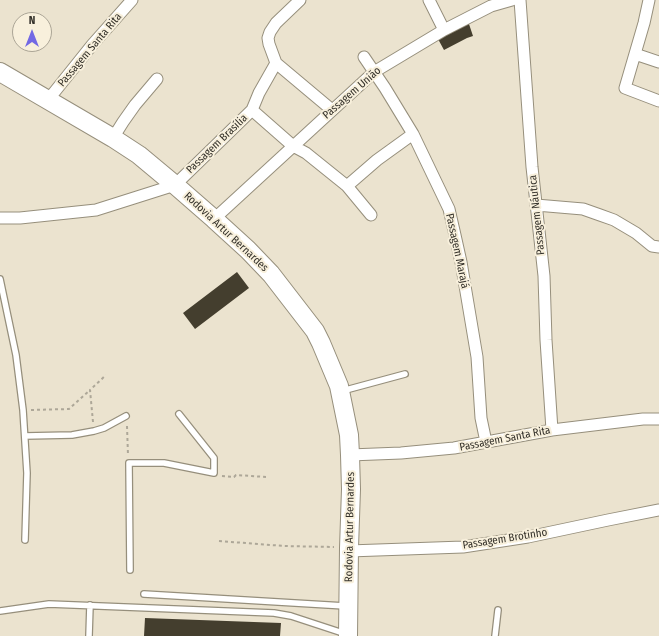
<!DOCTYPE html>
<meta charset="utf-8">
<style>
body{margin:0}
#map{position:relative;width:659px;height:636px;overflow:hidden;background:#ebe3cf;font-family:"Fira Sans Condensed",sans-serif}
canvas{display:block}
.north{position:absolute;left:12px;top:12px;width:40px;height:40px;box-sizing:border-box;background:#f8f0dc;border:1px solid #aaa495;border-radius:50%;rotate:0deg;font-size:11px;font-weight:700;line-height:16px;text-align:center;color:#34312a}
.north::after{content:'';display:block;margin:auto;width:14px;height:18px;background:#7369e4;clip-path:polygon(50% 0,100% 100%,50% 72%,0 100%)}
</style>
<div id="map">
<canvas width="659" height="636"></canvas>
<div class="north">N</div>
</div>
<script>
const ctx = document.querySelector('canvas').getContext('2d');
ctx.lineJoin = 'round';
function paint(path, color) {
  ctx.fillStyle = color;
  ctx.fill(path, 'evenodd');
}
function shape(rows) {
  const path = new Path2D();
  for (const r of rows) {
    path.moveTo(r[0], r[1]);
    for (let i = 2; i < r.length; i += 2) path.lineTo(r[i], r[i + 1]);
  }
  return path;
}
function trace(path, color, width, dash) {
  ctx.strokeStyle = color;
  ctx.lineWidth = width;
  ctx.lineCap = dash ? 'butt' : 'round';
  ctx.setLineDash(dash || []);
  ctx.stroke(path);
}
function write(font, color, halo, rows, align = 'center') {
  ctx.font = font + ' "Fira Sans Condensed",sans-serif';
  ctx.lineWidth = 4;
  ctx.setLineDash([]);
  ctx.textBaseline = 'middle';
  ctx.strokeStyle = halo;
  ctx.fillStyle = color;
  for (const [text, x, y, turn = 0] of rows) {
    ctx.save();
    ctx.translate(x, y);
    ctx.rotate((+turn || 0) * Math.PI / 180);
    ctx.textAlign = isNaN(turn) ? turn : align;
    if (halo) ctx.strokeText(text, 0, 0);
    ctx.fillText(text, 0, 0);
    ctx.restore();
  }
}
paint(shape([
 [468,21,473,36,467,38,444,50,438,39],
 [237,272,249,288,195,329,183,313],
 [145,618,281,623,280,636,144,636]
]), '#443e2e');
const service = shape([
 [0,279,16,355,23,410,27,473,25,540],
 [342,391,405,374],
 [25,436,72,435,94,431,104,428,126,416],
 [130,570,129,463,164,463,214,473,214,458,179,414],
 [144,594,345,606],
 [0,611,49,604,274,613,291,616,346,634],
 [89,636,90,605],
 [495,636,498,610]
]);
const minor = shape([
 [429,0,444,30],
 [520,0,532,167,544,276,546,340,552,430],
 [649,0,644,23,625,88,659,101],
 [635,54,659,62],
 [364,57,385,88,413,134,449,209,455,235,461,262,477,357,481,418,486,442],
 [276,63,332,110],
 [48,100,92,45,132,0],
 [252,110,293,146,306,153,347,186,371,215],
 [113,138,123,122,135,105,157,79],
 [347,186,377,160,413,134],
 [536,205,583,209,600,215,614,220,636,233,652,246,659,247],
 [0,218,20,218,96,210,175,185,252,110,259,93,276,63,269,44,268,38,270,32,276,23,300,0],
 [214,219,374,72,444,30,491,6,512,0],
 [350,455,401,453,454,448,552,430,643,419,659,419],
 [349,551,463,547,528,537,608,520,659,510]
]);
const primary = shape([
 [0,72,113,138,139,155,175,185,214,219,248,250,271,274,315,331,321,343,339,386,349,435,350,455,351,489,349,548,348,636]
]);
trace(service, '#968f7c', 8);
trace(minor, '#968f7c', 13);
trace(primary, '#968f7c', 20);
trace(shape([
 [31,410,69,409,90,390],
 [93,422,90,390,106,375],
 [127,426,128,455],
 [222,476,234,477,236,475,266,477],
 [219,541,284,546,334,547]
]), '#ada798', 2, [3, 3]);
trace(service, '#fff', 5.5);
trace(minor, '#fff', 11);
trace(primary, '#fff', 18);
write('11px', '#34312a', '#f8f0dc', [
 ["Passagem Santa Rita",90,50,-50],
 ["Passagem União",352,93,-41],
 ["Passagem Brasília",217,144,-44],
 ["Passagem Náutica",537,215,-96],
 ["Rodovia Artur Bernardes",226,232,43],
 ["Passagem Marajá",457,251,78],
 ["Passagem Santa Rita",505,439,-11],
 ["Rodovia Artur Bernardes",350,527,-89],
 ["Passagem Brotinho",505,539,-9]
]);
</script>
